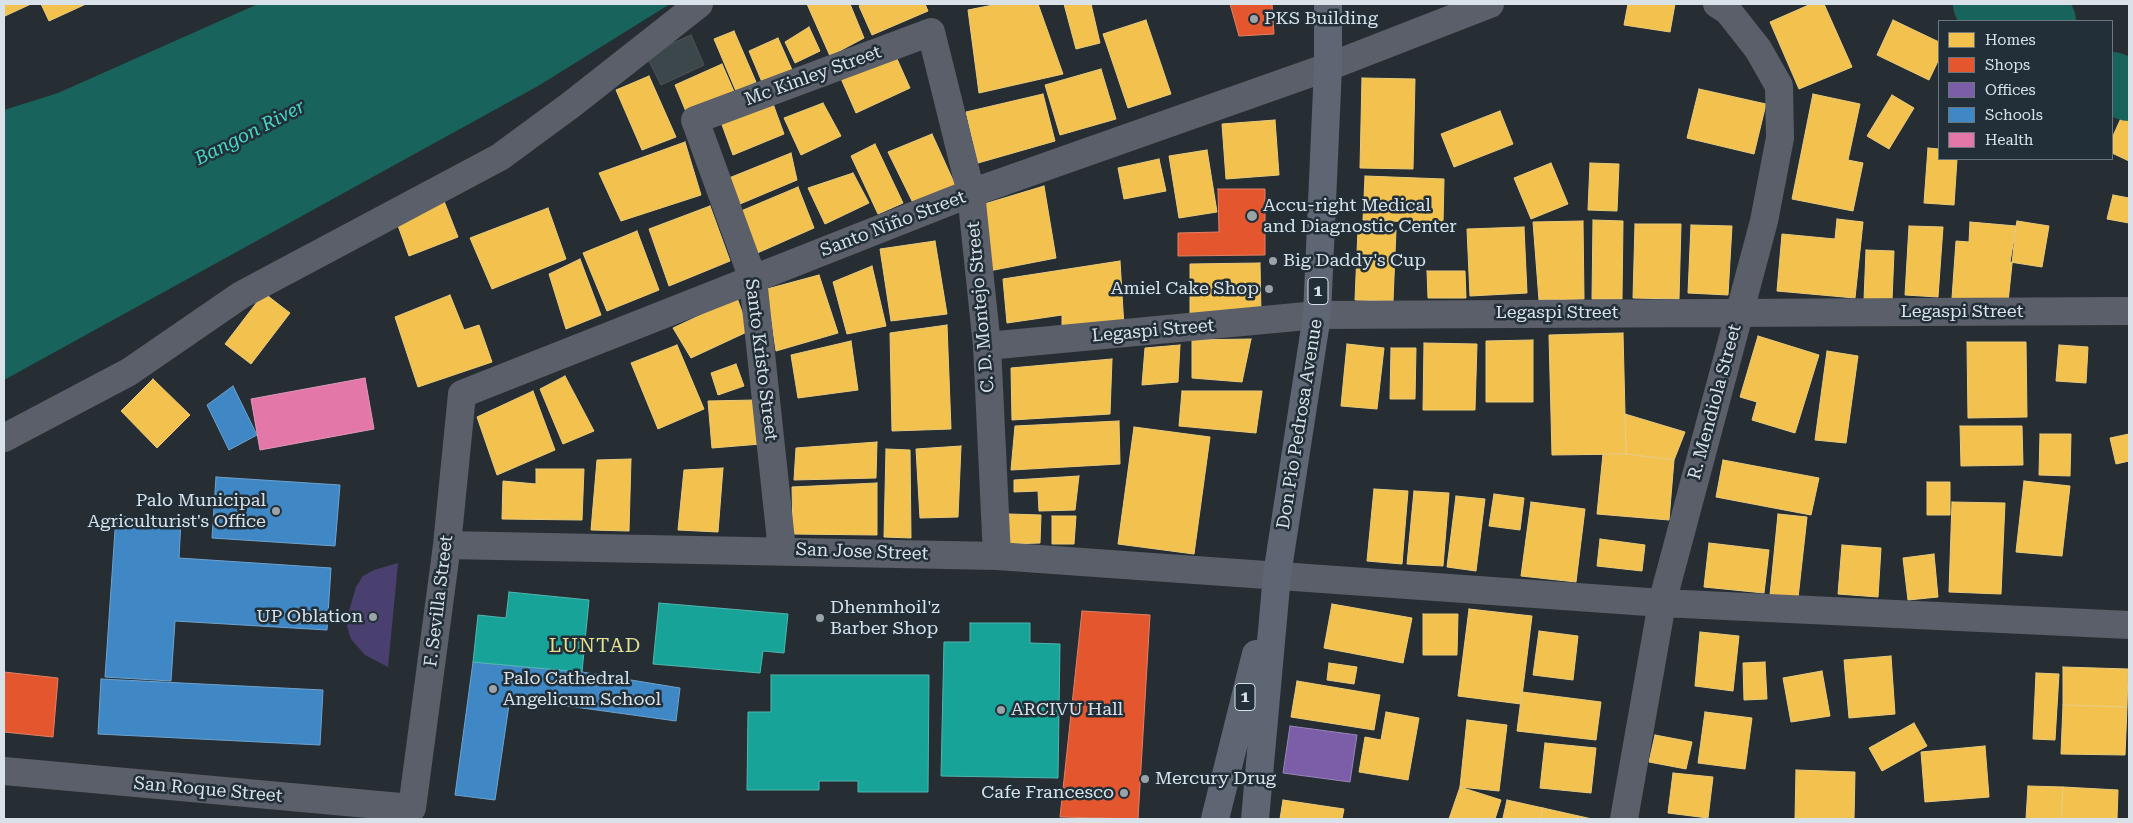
<!DOCTYPE html>
<meta charset="utf-8">
<style>
body{margin:0}
#map{position:relative;width:2133px;height:823px;overflow:hidden;background:#272e33;font-family:"Roboto Serif",serif}
canvas{display:block}
.frame{position:absolute;inset:0;border:5px solid #d9e2e8;pointer-events:none}
.legend{position:absolute;left:1938px;top:20px;width:175px;height:140px;box-sizing:border-box;background:#222f38;border:1px solid #6b777e;margin:0;padding:6px 9px;list-style:none;font-size:15px;color:#d9e2e8}
.legend li{display:flex;align-items:center;gap:10px;height:25px}
.legend b{width:25px;border:1px solid #6b777e}
</style>
<div id="map">
<canvas width="2133" height="823"></canvas>
<div class="frame"></div>
<ul class="legend">
<li><b style="height:14px;background:#f2c14e"></b>Homes</li>
<li><b style="height:14px;background:#e4572e"></b>Shops</li>
<li><b style="height:14px;background:#7b5ea7"></b>Offices</li>
<li><b style="height:14px;background:#3f88c5"></b>Schools</li>
<li><b style="height:14px;background:#e377a8"></b>Health</li>
</ul>
</div>
<script>
const ctx = document.querySelector('canvas').getContext('2d');
ctx.lineJoin = 'round';
function paint(path, color) {
  ctx.fillStyle = color;
  ctx.fill(path, 'evenodd');
}
function shape(rows) {
  const path = new Path2D();
  for (const r of rows) {
    path.moveTo(r[0], r[1]);
    for (let i = 2; i < r.length; i += 2) path.lineTo(r[i], r[i + 1]);
  }
  return path;
}
function trace(path, color, width, dash) {
  ctx.strokeStyle = color;
  ctx.lineWidth = width;
  ctx.lineCap = dash ? 'butt' : 'round';
  ctx.setLineDash(dash || []);
  ctx.stroke(path);
}
function write(font, color, halo, rows, align = 'center') {
  ctx.font = font + ' "Roboto Serif",serif';
  ctx.lineWidth = 5;
  ctx.setLineDash([]);
  ctx.textBaseline = 'middle';
  ctx.strokeStyle = halo;
  ctx.fillStyle = color;
  for (const [text, x, y, turn = 0] of rows) {
    ctx.save();
    ctx.translate(x, y);
    ctx.rotate((+turn || 0) * Math.PI / 180);
    ctx.textAlign = isNaN(turn) ? turn : align;
    if (halo) ctx.strokeText(text, 0, 0);
    ctx.fillText(text, 0, 0);
    ctx.restore();
  }
}
paint(shape([
 [398,563,388,667,365,655,351,639,347,626,349,611,356,587,363,576,374,570]
]), '#4a406f');
paint(shape([
 [258,4,670,4,538,86,4,380,4,110,58,93]
]), '#18635b');
const homes = shape([
 [4,4,31,4,5,16,4,4],
 [41,4,86,4,49,21,41,4],
 [807,4,850,4,864,38,830,56,807,4],
 [865,4,925,4,928,11,872,35,859,6,865,4],
 [998,4,1038,4,1063,74,979,93,968,10,998,4],
 [1064,4,1091,4,1100,43,1076,49,1064,4],
 [1628,4,1675,4,1670,32,1624,25,1628,4],
 [1811,4,1824,4,1852,67,1799,89,1770,22,1811,4],
 [1146,20,1171,94,1128,108,1103,34,1146,20],
 [1893,20,1939,42,1939,59,1929,80,1877,55,1893,20],
 [809,27,820,51,795,63,785,42,809,27],
 [734,31,756,82,736,91,714,39,734,31],
 [778,38,793,72,762,82,749,51,778,38],
 [893,50,910,88,856,113,839,74,893,50],
 [722,64,735,94,687,114,675,85,722,64],
 [1101,69,1116,119,1060,135,1045,85,1101,69],
 [649,76,676,137,642,150,616,90,649,76],
 [1362,78,1415,79,1413,169,1360,168,1362,78],
 [1699,89,1766,104,1754,154,1687,138,1699,89],
 [1043,94,1055,141,978,163,966,112,1043,94],
 [1813,94,1860,104,1848,160,1863,163,1853,211,1792,199,1813,94],
 [1892,95,1914,108,1889,149,1867,136,1892,95],
 [772,101,784,134,733,155,721,122,772,101],
 [823,103,841,136,801,155,784,118,823,103],
 [1500,111,1513,144,1454,167,1441,134,1500,111],
 [2122,116,2129,120,2129,161,2112,153,2112,138,2122,116],
 [1275,120,1279,175,1226,179,1222,124,1275,120],
 [932,134,957,189,915,207,888,152,932,134],
 [685,142,701,195,621,221,599,173,685,142],
 [875,144,903,203,878,214,851,156,875,144],
 [1928,148,1939,149,1939,159,1957,159,1954,205,1924,203,1928,148],
 [1207,150,1217,212,1179,218,1169,156,1207,150],
 [791,153,797,180,740,204,729,178,791,153],
 [1159,159,1166,191,1124,199,1118,168,1159,159],
 [1551,163,1568,204,1531,219,1514,178,1551,163],
 [1590,163,1619,164,1617,211,1588,210,1590,163],
 [853,173,869,203,825,224,808,188,853,173],
 [1365,176,1444,179,1443,223,1363,220,1365,176],
 [1044,186,1056,258,989,271,981,205,1044,186],
 [798,187,814,228,755,254,741,211,798,187],
 [2113,195,2129,198,2129,223,2107,219,2113,195],
 [444,201,458,237,409,256,396,220,444,201],
 [710,206,730,261,669,286,649,229,710,206],
 [548,208,566,259,492,289,470,238,548,208],
 [1837,219,1863,222,1855,298,1777,291,1782,234,1835,239,1837,219],
 [1593,220,1623,221,1622,299,1592,299,1593,220],
 [1583,221,1584,299,1539,300,1533,222,1583,221],
 [2017,221,2049,226,2042,267,2010,262,2017,221],
 [1970,222,2016,226,2008,302,1952,298,1956,241,1969,242,1970,222],
 [1635,224,1681,224,1679,299,1633,298,1635,224],
 [1691,225,1732,226,1728,295,1688,293,1691,225],
 [1909,226,1943,227,1938,297,1905,295,1909,226],
 [1524,227,1527,293,1470,296,1467,229,1524,227],
 [1358,229,1396,230,1393,301,1355,300,1358,229],
 [637,231,659,290,607,311,583,253,637,231],
 [935,241,947,314,891,321,880,249,935,241],
 [1866,250,1894,251,1892,301,1864,300,1866,250],
 [580,259,601,315,566,329,549,274,580,259],
 [1120,261,1124,327,1062,334,1062,315,1007,323,1003,279,1120,261],
 [1260,263,1261,314,1190,316,1190,264,1260,263],
 [872,266,886,326,847,334,833,282,872,266],
 [1427,271,1465,271,1466,298,1428,298,1427,271],
 [819,275,838,333,776,351,767,289,819,275],
 [264,293,290,313,251,364,225,344,264,293],
 [450,295,464,330,479,325,492,362,418,387,395,317,450,295],
 [737,298,749,331,691,358,673,328,737,298],
 [947,325,951,429,892,431,890,333,947,325],
 [1623,333,1626,454,1552,455,1549,335,1623,333],
 [1758,336,1819,355,1795,433,1752,420,1757,402,1740,397,1758,336],
 [1251,339,1242,382,1192,378,1192,340,1251,339],
 [1533,340,1533,402,1486,402,1486,341,1533,340],
 [851,341,858,390,798,398,791,355,851,341],
 [1967,342,2026,342,2027,417,1968,418,1967,342],
 [1424,343,1477,344,1475,410,1423,410,1424,343],
 [1347,344,1384,348,1377,409,1341,406,1347,344],
 [677,345,704,409,658,429,631,363,677,345],
 [1180,345,1178,382,1142,385,1145,348,1180,345],
 [2059,345,2088,347,2086,383,2056,381,2059,345],
 [1391,348,1416,348,1415,399,1390,399,1391,348],
 [1827,351,1858,356,1846,443,1815,440,1827,351],
 [1112,359,1110,414,1012,420,1011,368,1112,359],
 [736,364,744,386,718,395,711,373,736,364],
 [565,376,594,431,563,444,540,389,565,376],
 [153,379,190,415,157,448,121,411,153,379],
 [533,391,555,450,497,475,477,417,533,391],
 [1182,391,1262,391,1256,433,1179,426,1182,391],
 [756,400,761,444,712,448,708,401,756,400],
 [1625,414,1685,432,1674,460,1626,454,1625,414],
 [1119,421,1120,464,1011,470,1015,426,1119,421],
 [1960,426,2022,426,2023,465,1961,466,1960,426],
 [1134,427,1210,437,1194,554,1118,544,1134,427],
 [2040,434,2071,434,2070,476,2039,475,2040,434],
 [2129,434,2129,461,2116,464,2110,438,2129,434],
 [877,442,876,478,794,480,796,448,877,442],
 [961,446,958,517,920,518,916,449,961,446],
 [886,449,910,450,911,538,884,537,886,449],
 [1603,454,1626,454,1674,460,1669,520,1597,514,1603,454],
 [631,459,629,531,591,530,597,460,631,459],
 [1723,460,1819,478,1811,515,1716,497,1723,460],
 [723,468,718,532,678,530,684,470,723,468],
 [536,469,584,469,582,520,502,519,503,481,536,484,536,469],
 [1079,476,1075,510,1039,511,1038,491,1014,492,1014,480,1079,476],
 [2024,481,2070,486,2062,556,2016,552,2024,481],
 [1927,482,1950,482,1950,515,1927,515,1927,482],
 [877,483,877,535,793,534,792,487,877,483],
 [1374,489,1408,491,1402,564,1367,561,1374,489],
 [1414,491,1449,493,1443,566,1407,564,1414,491],
 [1494,494,1524,498,1520,530,1489,526,1494,494],
 [1456,496,1485,499,1476,571,1447,567,1456,496],
 [1531,502,1585,509,1576,582,1521,576,1531,502],
 [1952,502,2005,503,2001,594,1949,592,1952,502],
 [1009,514,1041,515,1040,543,1007,544,1009,514],
 [1778,514,1807,517,1798,598,1770,595,1778,514],
 [1052,516,1076,516,1074,544,1052,544,1052,516],
 [1600,539,1645,545,1642,571,1597,566,1600,539],
 [1709,543,1769,550,1764,593,1704,587,1709,543],
 [1842,545,1881,548,1878,597,1838,594,1842,545],
 [1934,554,1938,597,1908,600,1903,558,1934,554],
 [1332,604,1412,618,1403,663,1324,648,1332,604],
 [1469,609,1532,616,1521,704,1458,696,1469,609],
 [1423,614,1458,614,1457,655,1423,655,1423,614],
 [1539,631,1578,636,1573,680,1533,675,1539,631],
 [1700,632,1739,636,1733,691,1695,686,1700,632],
 [1891,656,1895,714,1849,718,1844,660,1891,656],
 [1765,662,1767,699,1744,700,1743,663,1765,662],
 [1329,663,1357,667,1354,684,1327,680,1329,663],
 [2063,667,2128,669,2127,707,2063,705,2063,667],
 [1822,671,1830,716,1791,722,1783,678,1822,671],
 [2036,673,2059,674,2055,740,2033,739,2036,673],
 [1297,681,1380,695,1374,730,1291,717,1297,681],
 [1522,692,1601,702,1596,740,1517,731,1522,692],
 [2063,705,2127,707,2125,755,2061,754,2063,705],
 [1386,712,1419,718,1408,780,1359,772,1365,737,1381,740,1386,712],
 [1705,712,1752,718,1745,769,1698,763,1705,712],
 [1467,720,1507,725,1499,791,1460,787,1467,720],
 [1914,723,1927,746,1882,771,1869,748,1914,723],
 [1655,735,1692,742,1686,769,1649,762,1655,735],
 [1545,743,1596,748,1591,793,1540,788,1545,743],
 [1985,746,1989,797,1925,802,1921,752,1985,746],
 [1796,770,1855,772,1854,819,1795,819,1796,770],
 [1673,773,1713,777,1708,818,1668,813,1673,773],
 [2028,786,2063,787,2061,819,2026,819,2028,786],
 [1460,787,1501,800,1495,819,1449,819,1460,787],
 [2063,787,2118,790,2117,819,2061,819,2063,787],
 [1283,800,1344,809,1342,819,1280,819,1283,800],
 [1507,800,1543,808,1540,819,1503,818,1507,800],
 [1543,808,1592,819,1540,819,1543,808]
]);
paint(homes, '#f2c14e');
trace(homes, '#eacb7c', 1);
const shops = shape([
 [1230,4,1272,4,1274,34,1239,36,1230,4],
 [1218,189,1265,189,1265,255,1178,256,1178,233,1219,232,1218,189],
 [1082,611,1150,615,1138,819,1060,817,1082,611],
 [4,672,58,678,53,737,4,732,4,672]
]);
paint(shops, '#e4572e');
trace(shops, '#e18166', 1);
const offices = shape([
 [1290,726,1357,735,1350,782,1283,773,1290,726]
]);
paint(offices, '#7b5ea7');
trace(offices, '#9786ba', 1);
const schools = shape([
 [233,386,257,435,229,450,207,405,233,386],
 [216,477,340,485,335,546,212,538,216,477],
 [116,516,181,520,179,558,331,568,327,630,175,621,171,681,105,677,116,516],
 [473,662,582,672,680,688,676,721,510,698,495,800,455,795,473,662],
 [101,679,323,690,320,745,98,734,101,679]
]);
paint(schools, '#3f88c5');
trace(schools, '#6da3d0', 1);
const health = shape([
 [365,378,374,429,260,450,251,399,365,378]
]);
paint(health, '#e377a8');
trace(health, '#e097bb', 1);
const public = shape([
 [509,592,589,600,582,672,473,662,478,615,506,618,509,592],
 [659,603,788,614,784,653,763,651,760,673,653,664,659,603],
 [970,623,1030,623,1030,643,1060,644,1058,778,941,776,944,642,970,642,970,623],
 [771,675,929,675,928,792,858,792,858,781,819,781,819,790,747,790,748,712,771,712,771,675]
]);
paint(public, '#17a398');
trace(public, '#51b6b0', 1);
trace(shape([
 [1984,4,2045,21],
 [2112,83,2129,90]
]), '#18635b', 62);
const building = shape([
 [691,35,704,65,661,85,646,55,691,35]
]);
paint(building, '#3c474b');
trace(building, '#4e5457', 1);
trace(shape([
 [987,346,1317,315,2129,311],
 [4,438,129,372,241,295,500,157,572,104,699,4],
 [447,545,997,556,1662,603,2129,625],
 [782,550,753,279,695,120,931,32,971,193,987,346,997,556],
 [4,771,412,808,447,545,462,394,971,193,1328,67,1490,4],
 [1624,819,1662,603,1764,221,1780,138,1779,86,1758,49,1728,11,1717,4]
]), '#5a5f69', 28);
trace(shape([
 [1215,819,1256,654],
 [1255,819,1277,575,1317,315,1328,67,1328,4]
]), '#5e6573', 28);
for (const [x, y, r, color] of [
 [1254,19,5,"#9ba3a9"],
 [1252,216,6,"#9ba3a9"],
 [1273,261,5,"#9ba3a9"],
 [1269,289,5,"#9ba3a9"],
 [276,511,5,"#9ba3a9"],
 [373,617,5,"#9ba3a9"],
 [820,618,5,"#9ba3a9"],
 [493,689,5,"#9ba3a9"],
 [1001,710,5,"#9ba3a9"],
 [1145,779,5,"#9ba3a9"],
 [1124,793,5,"#9ba3a9"]
]) {
  const dot = new Path2D();
  dot.arc(x, y, r, 0, 2 * Math.PI);
  ctx.fillStyle = color;
  ctx.fill(dot);
  trace(dot, '#222f38', 2);
}
for (const [x, y, w] of [
 [1318,291,20],
 [1245,697,20]
]) {
  const box = new Path2D();
  box.roundRect(x - w / 2, y - 13.5, w, 27, 4);
  ctx.fillStyle = '#222f38';
  ctx.fill(box);
  trace(box, '#d9e2e8', 1);
}
write('bold 16px', '#d9e2e8', null, [
 ["1",1318,291],
 ["1",1245,697]
]);
write('18px', '#d9e2e8', '#222f38', [
 ["PKS Building",1264,19],
 ["Accu-right Medical",1263,206],
 ["and Diagnostic Center",1263,227],
 ["Big Daddy's Cup",1283,261],
 ["Amiel Cake Shop",1259,289,"right"],
 ["Palo Municipal",266,501,"right"],
 ["Agriculturist's Office",266,522,"right"],
 ["Dhenmhoil'z",830,608],
 ["Barber Shop",830,629],
 ["UP Oblation",363,617,"right"],
 ["Palo Cathedral",503,679],
 ["Angelicum School",503,700],
 ["ARCIVU Hall",1011,710],
 ["Mercury Drug",1155,779],
 ["Cafe Francesco",1114,793,"right"]
], 'left');
write('18px', '#d9e2e8', '#222f38', [
 ["Mc Kinley Street",813,76,-20],
 ["Santo Niño Street",893,224,-21],
 ["C. D. Montejo Street",981,307,-95],
 ["Legaspi Street",1962,312],
 ["Legaspi Street",1557,313],
 ["Legaspi Street",1153,331,-5],
 ["Santo Kristo Street",761,360,83],
 ["R. Mendiola Street",1715,402,-75],
 ["Don Pio Pedrosa Avenue",1300,424,-81],
 ["San Jose Street",862,552,2],
 ["F. Sevilla Street",439,601,-83],
 ["San Roque Street",208,790,5]
]);
write('italic 19px', '#45d8c7', '#222f38', [
 ["Bangon River",250,133,-27]
]);
ctx.letterSpacing = '1px';
write('20px', '#e8de8f', '#222f38', [
 ["LUNTAD",595,646]
]);
ctx.letterSpacing = '0px';
</script>
